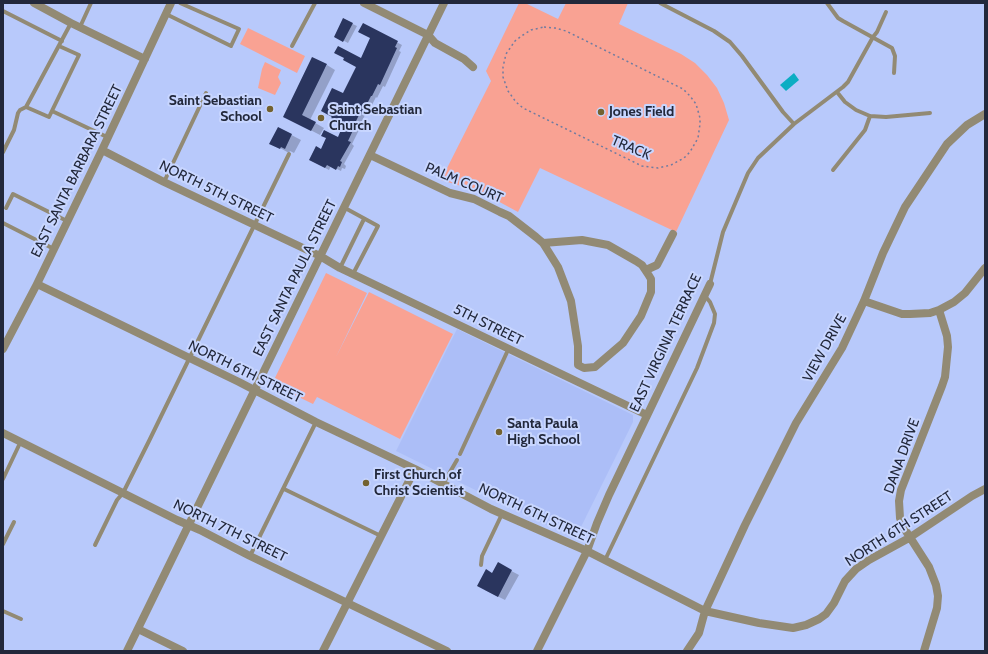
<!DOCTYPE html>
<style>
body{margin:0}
#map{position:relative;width:988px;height:654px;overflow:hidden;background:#b8c9fb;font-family:Cabin,sans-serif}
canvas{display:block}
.frame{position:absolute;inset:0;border:4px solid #22283b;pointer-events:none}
</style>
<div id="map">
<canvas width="988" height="654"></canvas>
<div class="frame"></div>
</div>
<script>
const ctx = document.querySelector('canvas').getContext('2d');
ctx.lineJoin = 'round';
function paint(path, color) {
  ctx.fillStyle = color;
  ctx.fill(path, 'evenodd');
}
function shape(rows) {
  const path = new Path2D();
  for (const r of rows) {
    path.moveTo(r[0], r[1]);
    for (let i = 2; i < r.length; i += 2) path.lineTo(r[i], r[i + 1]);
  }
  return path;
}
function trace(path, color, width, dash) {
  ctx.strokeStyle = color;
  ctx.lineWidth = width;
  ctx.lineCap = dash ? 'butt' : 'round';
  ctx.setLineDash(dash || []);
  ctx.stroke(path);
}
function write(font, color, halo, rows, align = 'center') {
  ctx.font = font + ' Cabin,sans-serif';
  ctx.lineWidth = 4;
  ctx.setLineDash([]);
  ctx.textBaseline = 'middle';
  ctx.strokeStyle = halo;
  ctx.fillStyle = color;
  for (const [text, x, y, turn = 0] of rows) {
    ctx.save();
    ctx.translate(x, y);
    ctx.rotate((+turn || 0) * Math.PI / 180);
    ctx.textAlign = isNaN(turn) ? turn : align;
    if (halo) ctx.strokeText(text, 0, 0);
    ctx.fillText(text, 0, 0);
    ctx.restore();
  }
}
paint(shape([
 [457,329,633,415,633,422,575,539,396,451]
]), '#acbef7');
paint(shape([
 [519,3,525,3,558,19,566,3,628,3,619,24,681,54,695,63,707,75,717,88,724,103,729,120,676,232,540,168,518,212,481,192,441,180,491,81,486,71],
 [248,28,305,56,297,73,240,44],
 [265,62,281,70,278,77,281,83,275,95,258,88,262,69],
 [326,273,367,293,336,357,369,292,453,334,400,439,317,397,313,404,272,384]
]), '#f9a293');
paint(shape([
 [794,73,799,80,786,91,780,85]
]), '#0cadc3');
paint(shape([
 [344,20,357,26,348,43,335,36],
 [363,24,402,45,399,51,401,52,385,87,383,86,377,98,376,97,367,115,365,115,359,127,360,128,352,144,354,146,344,164,346,166,345,169,342,168,341,171,331,166,329,170,310,160,339,138,345,125,344,94,372,38],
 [327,65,335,70,310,120,324,128,320,135,293,121],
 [278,128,301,140,294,153,290,151,289,153,280,148],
 [498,564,519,575,505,600,485,590]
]), '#0003');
paint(shape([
 [343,18,353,23,343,42,334,37],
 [363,23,398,41,395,47,397,48,380,85,378,84,372,96,371,96,362,114,360,113,355,123,356,124,348,141,351,142,340,161,342,162,340,167,338,166,336,170,327,165,325,168,309,160,316,146,321,149,326,138,321,136,324,130,338,137,343,125,331,118,332,117,321,111,332,88,343,93,356,67,343,60,344,58,334,53,338,46,361,58,370,38,358,32],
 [312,57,327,64,302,115,316,122,311,131,283,117],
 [278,127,292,134,285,149,281,147,280,149,269,144],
 [498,562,512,570,498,597,477,586,486,569,492,573]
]), '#2a355e');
trace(shape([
 [544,27,555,28,566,31,683,89,690,96,696,104,700,118,700,124,698,138,690,152,684,158,671,165,658,168,642,166,523,108,516,102,508,91,503,77,503,67,506,54,515,41,523,35,531,30,544,27]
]), '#717ca0', 1.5, [2, 3]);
trace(shape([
 [660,3,714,31,730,42,742,56,783,112,794,124],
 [827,3,838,18,843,21,892,48,895,56,894,73],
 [3,11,62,41],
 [166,14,231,46,239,29,180,3],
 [80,27,91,3],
 [292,46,315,3],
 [837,92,845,102,856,110,870,116,886,117,930,113],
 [26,107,49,117,79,55,59,46],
 [52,111,107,137],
 [3,152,14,130,18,113,20,110,26,107,71,23],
 [833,170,865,130,870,116],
 [164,182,206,93],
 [6,208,13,194,67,221],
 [345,208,378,226,353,274],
 [3,223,54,249],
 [340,268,364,219],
 [710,284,723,232,748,173,758,158,794,124,843,87,848,82,873,37,877,32,886,12],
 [460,454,508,350],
 [3,479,21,441],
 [443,484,457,460],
 [284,489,381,536],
 [3,544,14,522],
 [95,545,117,500,123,493,149,441,289,154],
 [250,556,316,422],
 [605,560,697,368,714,323,715,314,710,302,705,296],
 [481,565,482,556,502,514],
 [3,611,21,619]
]), '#928a74', 4);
trace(shape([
 [34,3,71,23,145,59],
 [364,3,428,35,435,43,464,59,473,67],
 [102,150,164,182,320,256,340,268,647,415],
 [370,155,450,193,474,199,500,212,509,216,536,237,543,243,558,267,571,301,578,346,578,365,584,368,595,367,623,343,641,316,651,292,651,279,648,274,642,265,636,261,608,245,582,240,543,243],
 [646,270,657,265,673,234],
 [37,284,239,382,316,422,415,469,491,509,587,551,705,611,759,623,793,628,806,625,819,619,826,614,834,603,845,581,856,569,869,560,909,538,972,496,985,489],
 [864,301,902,314,910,314,930,313,939,310,954,302,965,293,985,268],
 [3,349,37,284,102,150,171,3],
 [3,433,177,520,200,530,250,556,447,651],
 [138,629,183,651],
 [127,651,444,3],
 [323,651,415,469],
 [537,651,587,551,597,523,609,495,710,284],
 [687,651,699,633,705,611,745,525,796,423,842,348,864,301,883,253,905,207,947,144,967,125,985,114],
 [924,651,937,608,938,596,936,585,929,567,904,528,900,518,899,501,901,490,942,386,945,377,948,347,947,336,939,310]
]), '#928a74', 8);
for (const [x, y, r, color] of [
 [270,109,4,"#736230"],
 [601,112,4,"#736230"],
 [321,118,4,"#736230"],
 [499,432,4,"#736230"],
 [366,483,4,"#736230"]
]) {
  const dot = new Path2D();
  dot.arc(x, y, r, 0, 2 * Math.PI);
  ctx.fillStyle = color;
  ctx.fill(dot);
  trace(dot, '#c8d6ff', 1.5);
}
write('bold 14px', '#22283b', '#c8d6ff', [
 ["Saint Sebastian",262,101,"right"],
 ["School",262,117,"right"],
 ["Saint Sebastian",329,110],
 ["Church",329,126],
 ["Jones Field",609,112],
 ["Santa Paula",507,424],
 ["High School",507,440],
 ["First Church of",374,475],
 ["Christ Scientist",374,491]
], 'left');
write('14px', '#22283b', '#c8d6ff', [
 ["TRACK",631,148,23],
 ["EAST SANTA BARBARA STREET",77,171,-64],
 ["PALM COURT",464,183,23],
 ["NORTH 5TH STREET",216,192,26],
 ["EAST SANTA PAULA STREET",295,278,-64],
 ["5TH STREET",488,325,26],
 ["EAST VIRGINIA TERRACE",666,343,-65],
 ["VIEW DRIVE",825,348,-61],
 ["NORTH 6TH STREET",245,372,26],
 ["DANA DRIVE",902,456,-70],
 ["NORTH 6TH STREET",536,514,25],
 ["NORTH 6TH STREET",899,529,-33],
 ["NORTH 7TH STREET",230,531,26]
]);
</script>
